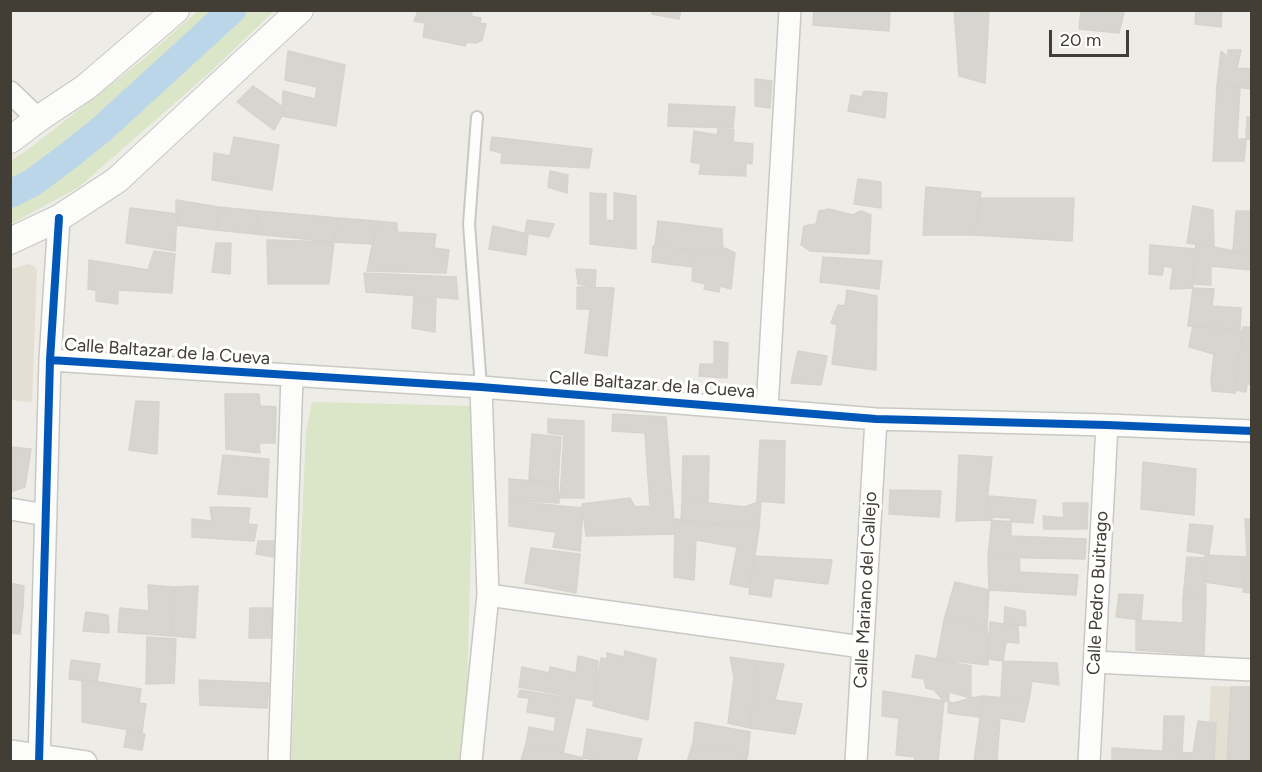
<!DOCTYPE html>
<style>
body{margin:0}
#map{position:relative;width:1262px;height:772px;overflow:hidden;background:#eeece7;font-family:Figtree,sans-serif}
canvas{display:block}
.frame{position:absolute;inset:0;border:12px solid #423d35;pointer-events:none}
.scale{position:absolute;left:1049px;top:30px;width:80px;height:27px;box-sizing:border-box;border:3px solid #423d35;border-top:0;padding-left:8px;font-size:18px;line-height:21px;white-space:nowrap;color:#423d35;-webkit-text-stroke:4px #fff;paint-order:stroke}
</style>
<div id="map">
<canvas width="1262" height="772"></canvas>
<div class="frame"></div>
<div class="scale">20 m</div>
</div>
<script>
const ctx = document.querySelector('canvas').getContext('2d');
ctx.lineJoin = 'round';
function paint(path, color) {
  ctx.fillStyle = color;
  ctx.fill(path, 'evenodd');
}
function shape(rows) {
  const path = new Path2D();
  for (const r of rows) {
    path.moveTo(r[0], r[1]);
    for (let i = 2; i < r.length; i += 2) path.lineTo(r[i], r[i + 1]);
  }
  return path;
}
function trace(path, color, width, dash) {
  ctx.strokeStyle = color;
  ctx.lineWidth = width;
  ctx.lineCap = dash ? 'butt' : 'round';
  ctx.setLineDash(dash || []);
  ctx.stroke(path);
}
function write(font, color, halo, rows, align = 'center') {
  ctx.font = font + ' Figtree,sans-serif';
  ctx.lineWidth = 6;
  ctx.setLineDash([]);
  ctx.textBaseline = 'middle';
  ctx.strokeStyle = halo;
  ctx.fillStyle = color;
  for (const [text, x, y, turn = 0] of rows) {
    ctx.save();
    ctx.translate(x, y);
    ctx.rotate((+turn || 0) * Math.PI / 180);
    ctx.textAlign = isNaN(turn) ? turn : align;
    if (halo) ctx.strokeText(text, 0, 0);
    ctx.fillText(text, 0, 0);
    ctx.restore();
  }
}
paint(shape([
 [29,264,34,266,37,270,32,402,10,400,11,269],
 [1211,686,1251,687,1251,761,1207,762]
]), '#e4dfd3');
paint(shape([
 [198,11,274,11,208,74,79,187,11,224,11,161,30,148,140,62],
 [312,402,475,406,465,761,291,762,306,432]
]), '#dbe6c9');
trace(shape([
 [10,194,32,183,67,157,102,129,232,10]
]), '#bbd6e9', 28);
const building = shape([
 [473,10,471,16,481,18,480,23,486,24,482,40,476,43,467,42,465,46,423,37,425,23,414,21,418,11,473,10],
 [653,10,681,10,679,19,652,14,653,10],
 [814,10,890,10,889,31,813,25,814,10],
 [954,10,989,10,985,83,959,76,954,10],
 [1081,10,1124,13,1119,33,1079,29,1081,10],
 [1196,10,1222,10,1221,27,1195,24,1196,10],
 [1228,50,1241,50,1237,68,1252,69,1252,89,1217,85,1221,51,1228,57,1228,50],
 [288,51,345,65,336,126,282,116,283,91,315,99,317,87,285,80,288,51],
 [755,79,772,81,770,108,755,106,755,79],
 [1217,85,1240,87,1237,139,1246,139,1244,161,1213,161,1217,85],
 [253,86,283,107,282,116,274,130,237,102,253,86],
 [864,91,887,93,885,118,848,111,851,95,862,97,864,91],
 [669,104,735,107,733,128,668,126,669,104],
 [1247,117,1252,118,1252,140,1246,139,1247,117],
 [718,129,734,130,733,142,753,144,752,164,746,163,746,176,699,174,701,164,691,162,694,131,717,135,718,129],
 [234,137,279,145,272,190,212,180,214,153,230,156,234,137],
 [492,137,592,149,589,168,501,163,502,153,490,150,492,137],
 [550,171,568,175,567,193,548,187,550,171],
 [858,179,881,182,881,208,854,204,858,179],
 [926,187,981,192,974,235,923,235,926,187],
 [590,193,606,194,606,220,614,221,614,193,636,196,636,249,590,244,590,193],
 [981,198,1074,198,1072,241,974,235,981,198],
 [176,200,218,207,216,230,176,225,176,200],
 [1193,206,1213,210,1214,247,1187,243,1193,206],
 [218,207,259,211,255,234,216,230,218,207],
 [130,208,177,214,175,251,126,243,130,208],
 [829,209,853,215,861,211,871,215,869,254,810,251,801,245,804,226,816,224,819,211,829,209],
 [259,211,339,218,334,242,255,234,259,211],
 [1236,211,1252,211,1252,253,1233,251,1236,211],
 [339,218,377,221,374,244,334,242,339,218],
 [527,220,554,224,549,237,525,233,527,220],
 [377,221,397,223,397,232,436,234,434,248,449,250,446,273,367,271,377,221],
 [658,221,722,229,723,253,655,246,658,221],
 [493,226,528,234,526,255,489,249,493,226],
 [267,240,334,242,329,284,268,284,267,240],
 [216,243,231,243,230,274,212,272,216,243],
 [1196,243,1233,251,1252,253,1252,270,1211,266,1211,285,1192,284,1196,243],
 [1150,245,1195,249,1193,288,1170,289,1173,268,1164,266,1162,275,1149,274,1150,245],
 [653,246,694,250,693,267,652,262,653,246],
 [725,248,735,253,731,289,720,286,719,292,704,289,706,284,692,281,694,250,723,253,725,248],
 [154,251,175,254,172,293,118,290,118,304,96,301,96,290,88,289,89,260,148,270,154,251],
 [823,257,882,261,879,289,820,282,823,257],
 [576,269,596,270,595,287,578,284,576,269],
 [364,273,456,277,458,299,366,292,364,273],
 [577,287,614,288,607,356,585,353,590,309,577,309,577,287],
 [1193,288,1214,289,1212,306,1241,308,1240,329,1188,326,1193,288],
 [847,290,877,296,876,370,832,364,837,325,831,323,838,305,845,306,847,290],
 [414,296,436,297,435,332,412,328,414,296],
 [1193,326,1242,331,1235,393,1212,391,1211,380,1214,354,1189,347,1193,326],
 [1243,327,1252,327,1252,384,1247,384,1246,392,1235,390,1243,327],
 [714,341,728,343,727,378,699,376,700,364,714,364,714,341],
 [798,351,827,356,821,385,791,383,798,351],
 [225,394,259,394,260,406,276,407,275,443,259,443,260,453,226,449,225,394],
 [136,401,159,402,157,454,129,450,136,401],
 [613,414,666,417,675,534,586,536,582,504,630,498,635,507,650,506,645,433,612,431,613,414],
 [548,419,584,421,584,498,560,498,564,435,548,433,548,419],
 [532,434,561,437,558,483,529,479,532,434],
 [760,440,785,441,784,503,757,501,760,440],
 [10,447,31,449,25,487,10,492,10,447],
 [223,455,269,459,267,497,218,494,223,455],
 [959,455,992,457,985,520,956,521,959,455],
 [683,456,709,456,708,502,682,500,683,456],
 [1143,462,1196,469,1194,515,1141,509,1143,462],
 [509,479,558,483,559,503,509,500,509,479],
 [890,490,941,491,939,517,889,514,890,490],
 [989,496,1036,500,1033,523,985,520,989,496],
 [682,500,745,507,761,501,759,529,681,521,682,500],
 [509,501,583,508,580,551,553,547,556,532,509,526,509,501],
 [1063,503,1088,503,1087,529,1044,529,1043,516,1064,518,1063,503],
 [210,507,250,508,248,524,257,525,254,541,192,537,192,519,212,521,210,507],
 [992,517,1011,518,1011,536,1086,539,1085,559,988,557,992,517],
 [675,519,759,529,750,588,730,584,737,547,696,540,694,580,674,577,675,519],
 [1245,519,1252,519,1252,557,1247,557,1245,519],
 [1190,524,1213,526,1209,555,1187,551,1190,524],
 [258,541,274,541,274,557,256,554,258,541],
 [531,548,580,554,576,593,525,583,531,548],
 [1205,555,1247,557,1244,588,1205,582,1205,555],
 [754,556,832,560,828,584,774,578,771,597,749,594,754,556],
 [1019,556,1020,572,1078,575,1076,595,989,590,988,557,1019,556],
 [1187,557,1205,558,1206,597,1183,598,1187,557],
 [1247,557,1252,558,1252,593,1243,592,1247,557],
 [955,582,989,590,987,626,944,620,955,582],
 [10,583,24,586,23,607,10,605,10,583],
 [148,585,174,587,172,636,118,632,120,608,149,611,148,585],
 [198,586,195,638,172,636,174,587,198,586],
 [1119,594,1143,595,1141,620,1116,617,1119,594],
 [1206,597,1204,655,1136,650,1136,620,1183,623,1183,598,1206,597],
 [10,605,23,607,20,634,10,633,10,605],
 [1005,607,1025,611,1026,626,1004,623,1005,607],
 [250,608,273,608,271,638,249,638,250,608],
 [86,612,108,615,109,633,83,631,86,612],
 [944,620,987,626,988,665,937,659,944,620],
 [990,622,1018,626,1019,643,1006,642,1003,661,987,659,990,622],
 [147,637,176,639,174,683,146,684,147,637],
 [625,651,656,659,648,720,593,706,601,658,607,659,607,653,624,657,625,651],
 [916,655,971,666,971,698,954,703,944,701,934,690,926,688,924,679,912,677,916,655],
 [578,656,598,661,594,701,519,687,522,667,549,673,550,667,576,673,578,656],
 [730,657,756,661,750,728,728,723,734,677,730,657],
 [71,660,100,664,97,682,69,679,71,660],
 [756,661,784,664,775,700,802,704,795,734,750,728,756,661],
 [1003,661,1057,663,1059,685,1032,681,1029,700,1001,697,1003,661],
 [82,679,141,689,139,703,146,704,142,732,82,722,82,679],
 [199,680,269,683,267,708,200,705,199,680],
 [1231,687,1252,687,1252,762,1227,762,1231,687],
 [520,690,575,699,563,753,526,744,529,727,554,732,556,717,527,712,529,698,518,697,520,690],
 [883,691,944,701,938,762,914,762,915,757,896,755,899,718,882,716,883,691],
 [949,692,971,698,983,696,980,717,948,713,949,692],
 [983,696,1029,700,1024,722,1000,718,997,762,974,762,983,696],
 [1164,716,1184,716,1182,752,1163,751,1164,716],
 [1198,721,1216,723,1214,762,1112,762,1112,748,1193,753,1198,721],
 [695,722,750,732,748,754,693,743,695,722],
 [587,729,642,739,636,762,609,762,583,758,587,729],
 [127,730,145,734,142,750,124,747,127,730],
 [693,743,748,754,746,762,687,762,693,743],
 [526,744,583,758,583,762,521,760,526,744]
]);
paint(building, '#d7d5d0');
trace(building, '#d6d3cd', 1.5);
const service = shape([
 [477,117,469,224,481,387]
]);
const minor = shape([
 [10,92,38,119],
 [50,360,481,387,876,419,1107,425,1252,431],
 [767,409,790,10],
 [10,509,46,515],
 [488,595,862,647],
 [1095,662,1252,670],
 [10,751,86,762],
 [39,762,50,360,59,218],
 [279,762,292,376],
 [471,762,488,595,481,387],
 [856,762,876,419],
 [1089,762,1107,425]
]);
const tertiary = shape([
 [10,140,38,119,86,87,176,10],
 [10,241,59,218,117,180,300,10]
]);
trace(service, '#cac8c3', 14);
trace(minor, '#cac8c3', 24);
trace(tertiary, '#cac8c3', 28);
trace(service, '#fcfcfb', 10);
trace(minor, '#fcfcfb', 21);
trace(tertiary, '#fcfcfb', 26);
trace(shape([
 [50,360,481,387,876,419,1107,425,1252,431],
 [39,762,50,360,59,218]
]), '#0057b8', 8);
write('18px', '#423d35', '#fff', [
 ["Calle Baltazar de la Cueva",167,352,4],
 ["Calle Baltazar de la Cueva",652,385,4],
 ["Calle Mariano del Callejo",866,590,-87],
 ["Calle Pedro Buitrago",1098,593,-87]
]);
</script>
